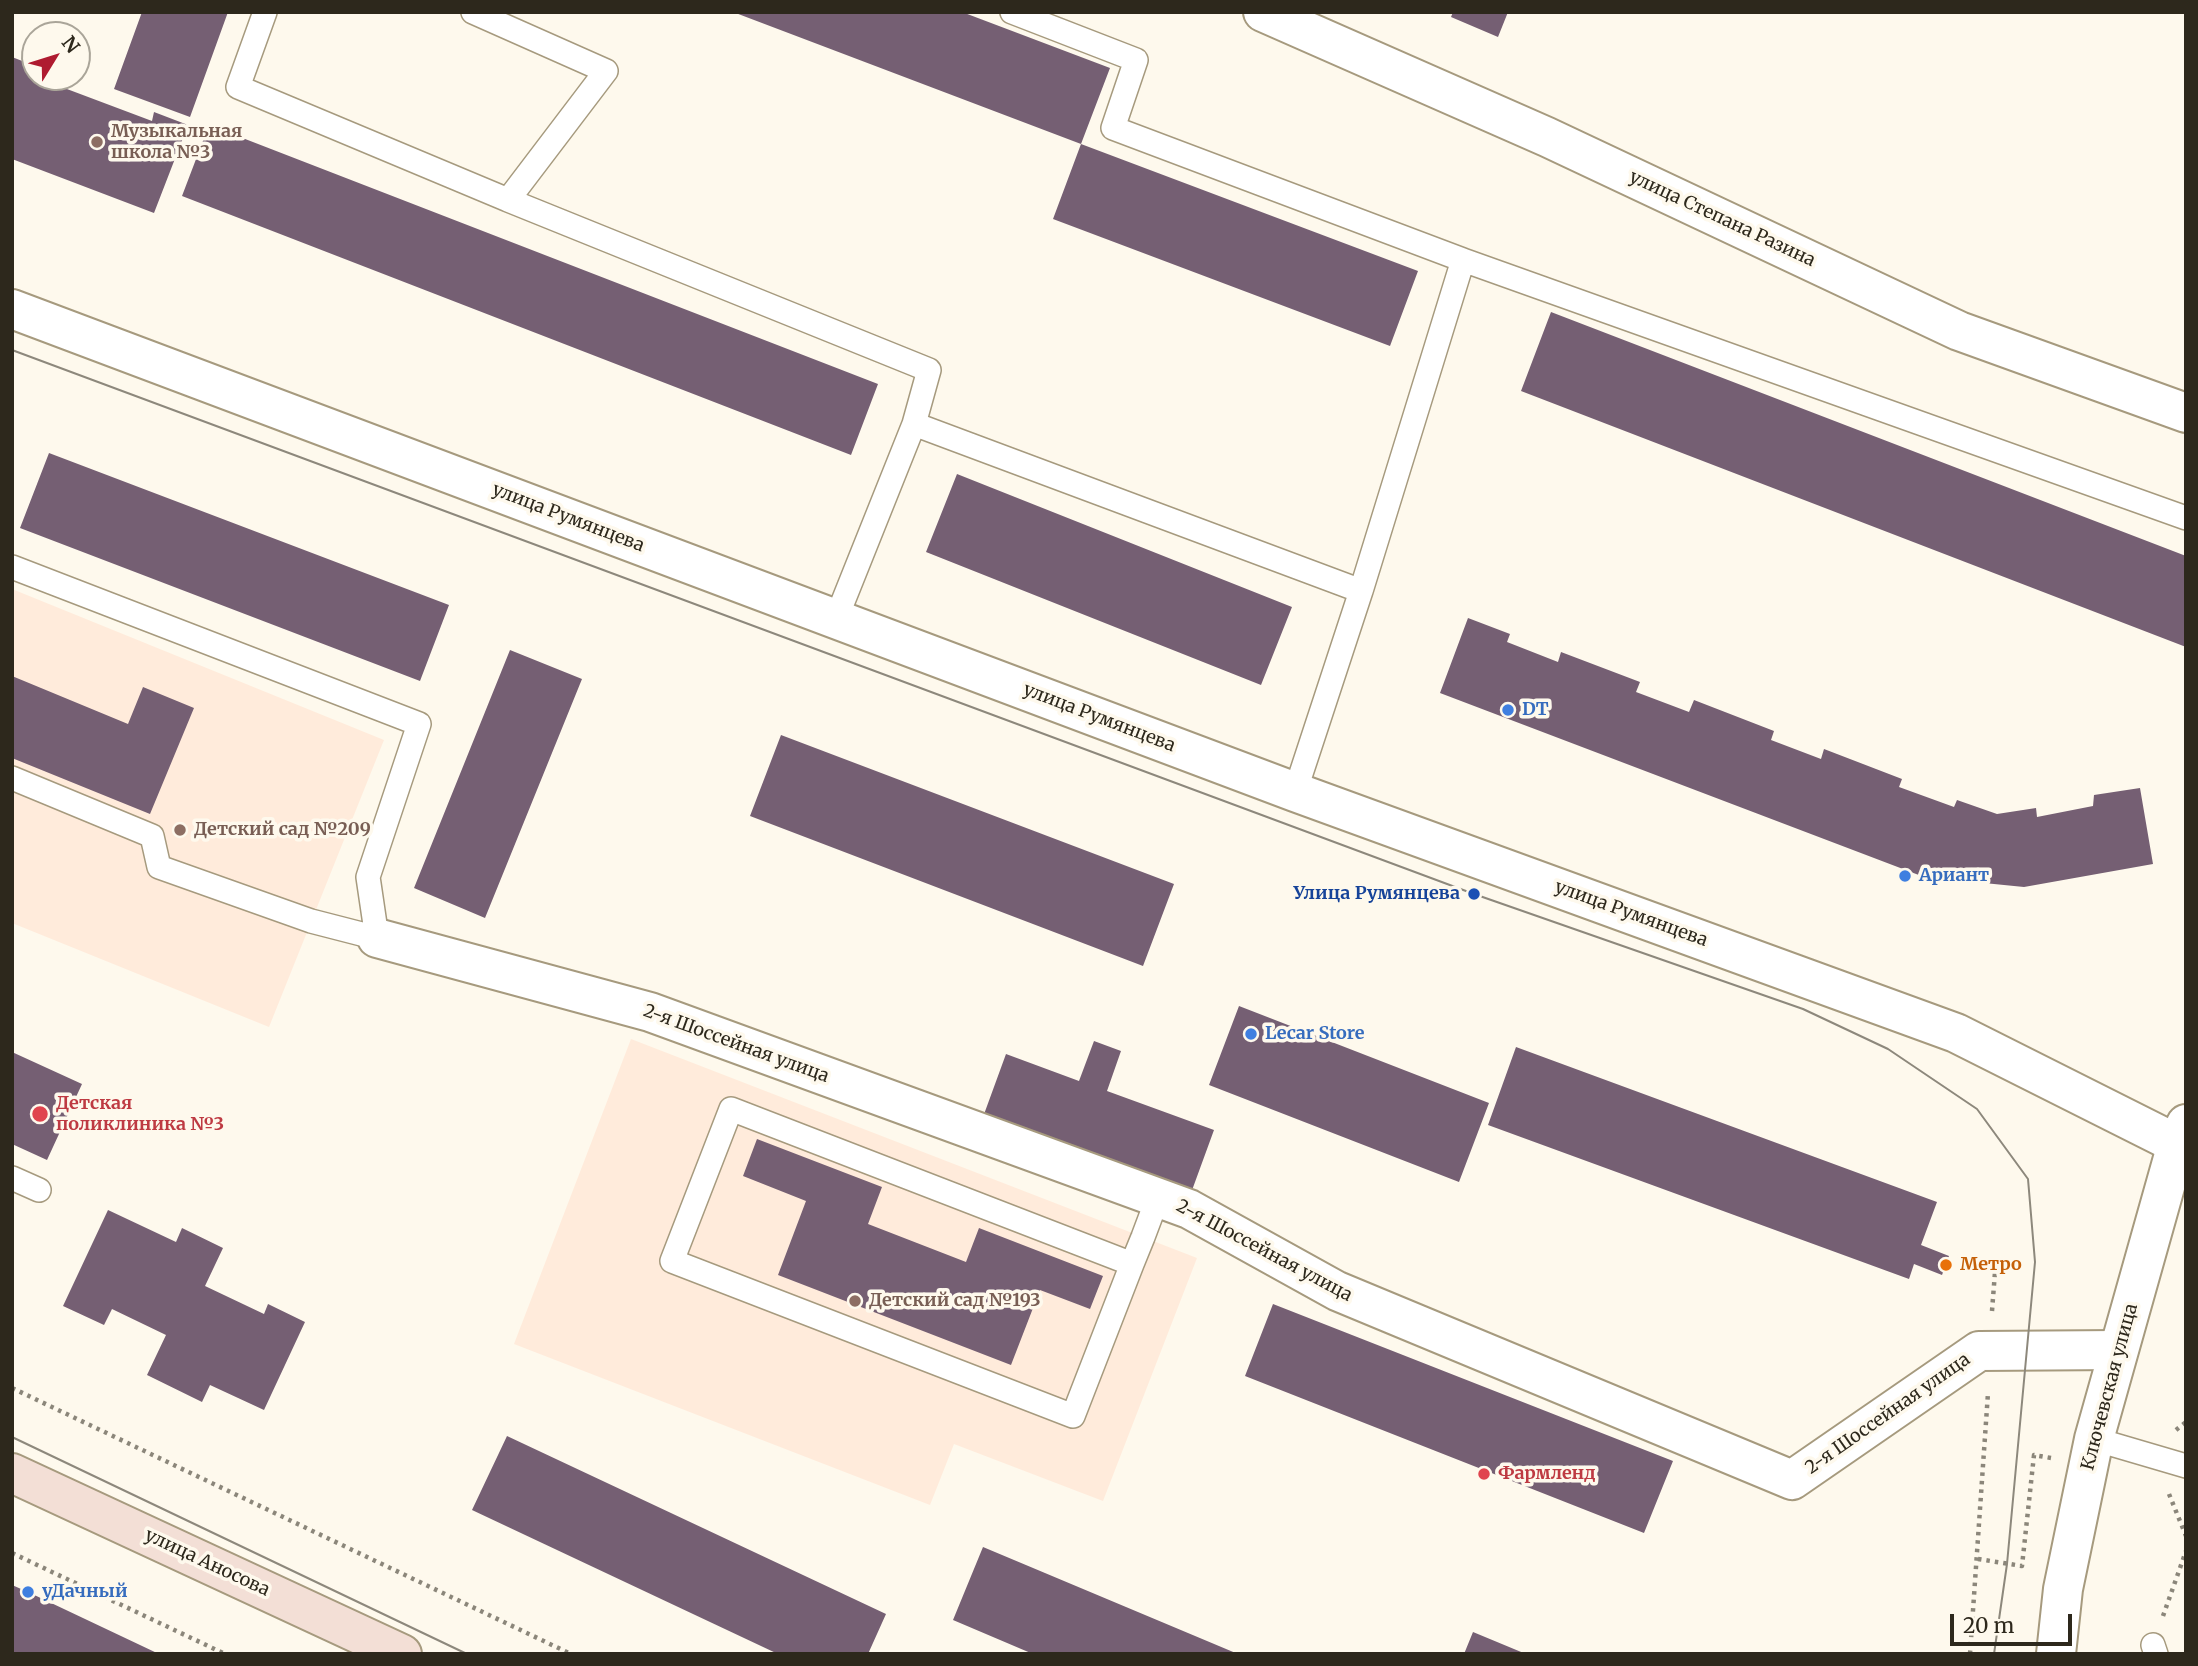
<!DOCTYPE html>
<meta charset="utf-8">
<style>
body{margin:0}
#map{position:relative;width:2198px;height:1666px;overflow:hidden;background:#fef9ed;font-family:Merriweather,serif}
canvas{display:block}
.frame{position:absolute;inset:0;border:14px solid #2d281c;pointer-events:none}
.north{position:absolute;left:21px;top:21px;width:70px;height:70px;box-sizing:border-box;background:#fef9ed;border:2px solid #aaa599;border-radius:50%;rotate:52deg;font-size:19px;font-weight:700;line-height:28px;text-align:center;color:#2d281c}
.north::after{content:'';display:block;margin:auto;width:24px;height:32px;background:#af1b30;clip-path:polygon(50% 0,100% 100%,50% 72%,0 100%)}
.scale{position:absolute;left:1950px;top:1614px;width:122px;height:32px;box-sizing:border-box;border:4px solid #2d281c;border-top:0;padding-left:9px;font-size:21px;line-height:24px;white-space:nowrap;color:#2d281c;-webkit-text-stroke:5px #fef9ed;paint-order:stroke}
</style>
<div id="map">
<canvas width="2198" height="1666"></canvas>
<div class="frame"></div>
<div class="north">N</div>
<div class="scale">20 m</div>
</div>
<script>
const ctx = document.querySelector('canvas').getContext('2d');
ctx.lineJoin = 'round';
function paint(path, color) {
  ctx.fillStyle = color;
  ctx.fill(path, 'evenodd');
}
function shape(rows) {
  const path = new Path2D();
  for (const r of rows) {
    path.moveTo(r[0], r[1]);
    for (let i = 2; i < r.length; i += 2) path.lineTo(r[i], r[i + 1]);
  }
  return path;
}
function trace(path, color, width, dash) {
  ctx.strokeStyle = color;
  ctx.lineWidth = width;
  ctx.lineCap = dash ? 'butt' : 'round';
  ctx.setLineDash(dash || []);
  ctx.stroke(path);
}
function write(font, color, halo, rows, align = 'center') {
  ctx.font = font + ' Merriweather,serif';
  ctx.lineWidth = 7;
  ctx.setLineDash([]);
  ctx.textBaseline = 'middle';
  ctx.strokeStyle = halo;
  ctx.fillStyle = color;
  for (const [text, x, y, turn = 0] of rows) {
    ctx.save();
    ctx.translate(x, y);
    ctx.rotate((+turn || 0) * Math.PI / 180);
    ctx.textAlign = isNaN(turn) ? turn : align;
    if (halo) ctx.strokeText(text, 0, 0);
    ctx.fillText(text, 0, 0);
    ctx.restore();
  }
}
paint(shape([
 [12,589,384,740,269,1027,12,923],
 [631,1039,1197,1258,1103,1501,954,1444,930,1505,514,1344]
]), '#ffebdb');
paint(shape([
 [142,12,228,12,190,117,114,89],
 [733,12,962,12,1110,68,1081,144],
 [1453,12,1508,12,1498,37,1451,17],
 [12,57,35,66,35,77,152,121,154,112,188,125,154,213,12,159],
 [209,125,878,384,851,455,182,196],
 [1081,144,1418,271,1390,346,1053,219],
 [1551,312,2186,556,2186,647,1521,391],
 [49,453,449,605,420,681,20,528],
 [957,474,1292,607,1261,685,926,552],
 [1468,618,1510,634,1507,642,1558,662,1561,652,1640,682,1636,692,1689,712,1694,700,1774,731,1771,740,1821,759,1824,749,1902,779,1899,787,1954,807,1957,800,1997,814,2036,808,2037,817,2093,806,2094,795,2140,788,2153,864,2024,887,1924,877,1440,693],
 [510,650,582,679,485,918,414,888],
 [12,676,128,724,143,687,194,708,150,814,12,758],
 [781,735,1174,884,1143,966,750,816],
 [1239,1006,1489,1103,1459,1182,1209,1085],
 [1094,1041,1121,1051,1107,1091,1214,1130,1191,1193,983,1117,1006,1054,1079,1081],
 [1516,1047,1937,1202,1921,1245,1949,1256,1942,1275,1914,1264,1909,1279,1488,1125],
 [12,1052,82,1084,47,1160,12,1144],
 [757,1139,882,1187,868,1224,966,1262,979,1228,1103,1276,1090,1309,1040,1290,1011,1365,778,1275,806,1201,743,1176],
 [108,1210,176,1242,182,1228,223,1248,205,1286,264,1314,268,1304,305,1322,264,1410,210,1385,202,1402,147,1375,166,1335,112,1309,104,1325,63,1306],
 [1273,1304,1673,1461,1644,1533,1245,1376],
 [507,1436,886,1614,868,1654,778,1654,472,1510],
 [983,1547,1238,1654,1033,1654,953,1620],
 [12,1585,28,1592,159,1654,12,1654],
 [1473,1632,1526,1654,1464,1654]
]), '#755f73');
const service = shape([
 [265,12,238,87,508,200],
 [473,12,606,71,508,200,929,370,914,424,836,619],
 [1012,12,1136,60,1113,128,1463,260,1361,591],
 [1463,260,2186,518],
 [914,424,1361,591,1295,792],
 [12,567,419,724,368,877,377,938,311,921,159,867,152,836,12,778],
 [12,1178,39,1190],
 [1132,1264,731,1109,672,1261,1073,1416,1132,1264,1143,1237,1158,1197],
 [2094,1439,2186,1466],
 [2153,1645,2156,1654]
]);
const minor = shape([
 [1263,12,1547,137,1959,331,2186,413],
 [12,309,1295,792,1956,1033,2177,1144],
 [377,938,650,1012,1189,1209,1337,1291,1792,1480,1979,1351,2118,1350]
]);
const tertiary = shape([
 [2056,1654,2063,1589,2094,1439,2177,1144,2186,1124]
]);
const secondary = shape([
 [12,1473,402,1654]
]);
trace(service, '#a69a7e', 26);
trace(minor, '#a69a7e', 42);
trace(tertiary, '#a69a7e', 42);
trace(secondary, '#a69a7e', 42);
trace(shape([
 [1992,1311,1995,1272],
 [12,1388,571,1654],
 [2176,1430,2186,1422],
 [2169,1494,2186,1536],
 [12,1553,225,1654],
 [1978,1559,2022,1566,2034,1455,2051,1458],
 [2163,1616,2186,1551],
 [1970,1654,1988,1393]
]), '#8b867a', 4.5, [3.5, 5]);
trace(service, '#fff', 23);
trace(minor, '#fff', 38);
trace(tertiary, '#fff', 38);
trace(secondary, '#f3dfd6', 38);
trace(shape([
 [12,350,1474,894,1803,1009,1888,1049,1977,1109,2028,1179,2035,1262,2007,1564,1994,1654],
 [12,1437,467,1654]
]), '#8d887c', 2);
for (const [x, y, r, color] of [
 [97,142,7,"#8d6e63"],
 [1508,710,7,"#3f7fe0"],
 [180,830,7,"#8d6e63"],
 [1905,876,7,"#3f7fe0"],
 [1474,894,7,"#1a4fb4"],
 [1251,1034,7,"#3f7fe0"],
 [40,1114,9,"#e0444e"],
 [1946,1265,7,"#e8710a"],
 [855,1301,7,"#8d6e63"],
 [1484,1474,7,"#e0444e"],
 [28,1592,7,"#3f7fe0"]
]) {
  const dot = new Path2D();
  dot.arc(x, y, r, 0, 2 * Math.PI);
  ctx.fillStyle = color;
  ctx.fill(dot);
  trace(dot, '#fef9ed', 2.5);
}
write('bold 18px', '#785e54', '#fef9ed', [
 ["Музыкальная",111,132],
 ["школа №3",111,153],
 ["Детский сад №209",194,830],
 ["Детский сад №193",869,1301]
], 'left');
write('18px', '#2d281c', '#fef9ed', [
 ["улица Степана Разина",1722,219,25],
 ["улица Румянцева",568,518,21],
 ["улица Румянцева",1099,718,21],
 ["улица Румянцева",1631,914,20],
 ["2-я Шоссейная улица",736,1044,20],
 ["2-я Шоссейная улица",1264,1251,28],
 ["Ключевская улица",2110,1387,-75],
 ["2-я Шоссейная улица",1888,1414,-35],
 ["улица Аносова",207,1563,25]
]);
write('bold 18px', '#366cbe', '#fef9ed', [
 ["DT",1522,710],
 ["Ариант",1919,876],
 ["Lecar Store",1265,1034],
 ["уДачный",42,1592]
], 'left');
write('bold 18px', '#164399', '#fef9ed', [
 ["Улица Румянцева",1460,894]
], 'right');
write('bold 18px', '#be3a42', '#fef9ed', [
 ["Детская",56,1104],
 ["поликлиника №3",56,1125],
 ["Фармленд",1498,1474]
], 'left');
write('bold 18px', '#c56008', '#fef9ed', [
 ["Метро",1960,1265]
], 'left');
</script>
